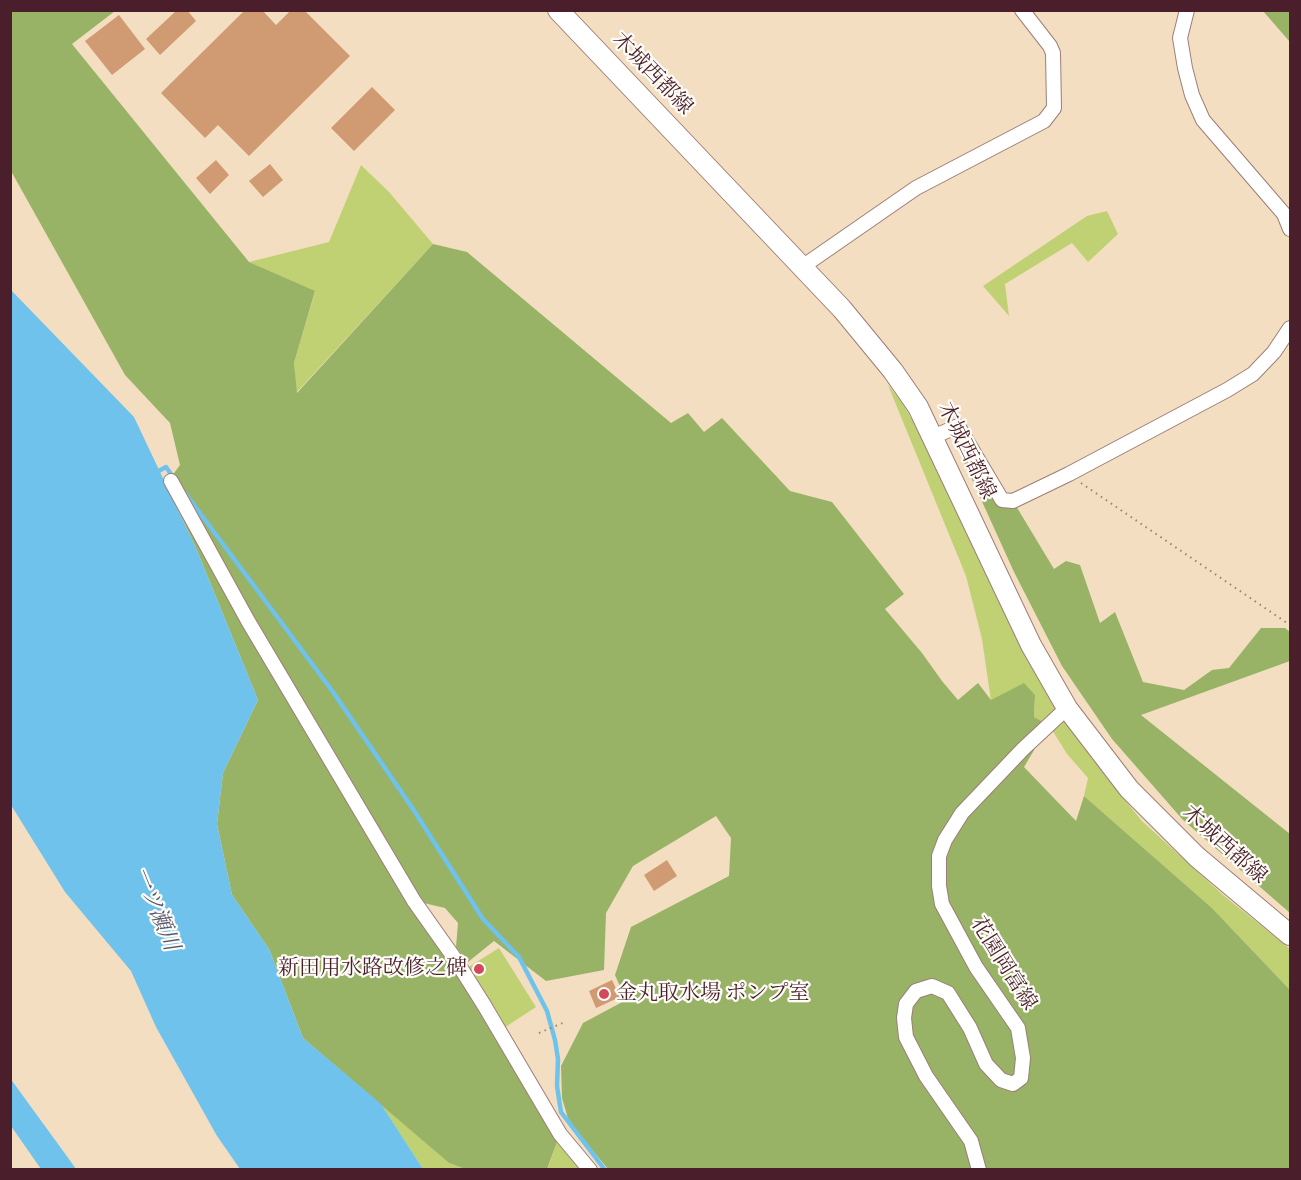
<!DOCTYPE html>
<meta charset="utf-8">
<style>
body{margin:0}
#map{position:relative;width:1301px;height:1180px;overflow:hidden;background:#f3dec1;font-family:"Gentium Book Plus",serif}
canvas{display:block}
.frame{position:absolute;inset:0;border:12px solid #4a1f2b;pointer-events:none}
</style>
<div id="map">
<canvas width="1301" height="1180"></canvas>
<div class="frame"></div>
</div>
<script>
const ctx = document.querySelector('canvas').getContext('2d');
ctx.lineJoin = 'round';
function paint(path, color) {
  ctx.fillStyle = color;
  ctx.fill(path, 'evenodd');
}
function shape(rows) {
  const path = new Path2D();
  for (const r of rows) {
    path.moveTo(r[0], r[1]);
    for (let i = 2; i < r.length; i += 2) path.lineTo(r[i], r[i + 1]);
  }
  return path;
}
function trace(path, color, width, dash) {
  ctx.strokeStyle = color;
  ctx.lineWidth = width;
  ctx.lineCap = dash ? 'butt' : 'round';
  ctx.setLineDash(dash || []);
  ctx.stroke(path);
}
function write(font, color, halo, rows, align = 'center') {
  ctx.font = font + ' "Gentium Book Plus","Noto Serif JP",serif';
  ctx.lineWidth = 4.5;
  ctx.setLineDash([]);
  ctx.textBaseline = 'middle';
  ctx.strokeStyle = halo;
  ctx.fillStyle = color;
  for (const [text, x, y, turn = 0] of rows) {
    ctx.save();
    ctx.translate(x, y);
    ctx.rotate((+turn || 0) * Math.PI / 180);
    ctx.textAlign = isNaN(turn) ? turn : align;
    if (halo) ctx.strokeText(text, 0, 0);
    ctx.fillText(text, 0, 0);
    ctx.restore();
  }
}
paint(shape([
 [361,165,389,192,433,244,296,393,294,363,315,292,249,262,329,242],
 [1107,211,1118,234,1088,262,1072,243,1005,284,1009,316,983,286,1087,216],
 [888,385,903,404,916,427,1025,656,1060,715,1124,799,1142,821,1223,895,1290,949,1290,990,1212,908,1084,796,1088,778,1067,754,1049,725,1034,717,1035,695,991,701,982,639,966,576],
 [499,948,536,1007,504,1028,467,968],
 [381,1104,449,1163,465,1169,423,1169],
 [560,1134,590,1170,547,1170]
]), '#c0d174');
paint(shape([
 [10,11,115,11,72,44,249,262,315,291,294,363,297,393,433,244,467,252,671,423,688,413,704,432,722,418,790,491,832,502,904,594,885,609,922,653,942,681,958,700,978,683,991,700,1024,683,1035,695,1034,717,1049,725,1024,767,1076,821,1084,796,1212,908,1290,990,1290,1169,608,1169,569,1122,562,1098,561,1066,583,1023,626,1000,615,975,631,927,729,876,731,838,716,816,633,866,606,913,604,970,546,981,494,941,468,962,456,947,458,923,445,908,415,901,560,1134,547,1169,465,1169,449,1163,303,1038,269,949,232,895,217,824,223,773,258,700,196,548,166,484,180,465,170,423,125,375,11,171],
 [1263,11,1290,11,1290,42],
 [955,442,979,478,1002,500,1013,501,1054,569,1066,561,1080,565,1100,623,1115,612,1143,682,1184,690,1212,670,1229,668,1261,628,1285,628,1290,632,1290,661,1141,715,1290,834,1290,913,1183,820,1112,739,1062,666,1014,572]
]), '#98b366');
paint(shape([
 [10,289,134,417,196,548,258,700,223,773,217,824,232,895,269,949,303,1038,381,1104,423,1169,240,1169,217,1136,156,1027,131,971,65,892,11,805],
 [10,1078,66,1155,76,1169,41,1169,11,1126]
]), '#6fc2eb');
trace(shape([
 [155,473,166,467,173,477],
 [185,493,333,692,413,809,483,919,519,957,547,1011,555,1040,558,1059,557,1086,561,1112,605,1170]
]), '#6fc2eb', 4.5);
paint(shape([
 [177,10,187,10,196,21,160,55,146,39],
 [245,10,262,10,276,25,291,10,304,10,350,56,249,156,218,125,205,138,161,93],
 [119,15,145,49,112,75,85,41],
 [372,87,395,110,354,151,331,128],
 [216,160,229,175,210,194,196,178],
 [270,164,283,180,263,197,249,181],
 [667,860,677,876,654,891,644,875],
 [612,980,620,997,596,1008,589,991]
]), '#d09a73');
const street = shape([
 [1187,10,1180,38,1185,68,1192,95,1203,120,1284,214,1290,229],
 [802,267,916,188,1044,121,1054,108,1053,53,1050,46,1022,10],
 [933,437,958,426,1002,500,1013,501,1069,474,1227,390,1253,374,1274,352,1290,328],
 [171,481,248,621,414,901,455,959,484,1005,560,1134,590,1170],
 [979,1170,971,1141,926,1076,906,1037,904,1018,906,1004,916,991,932,986,948,993,970,1028,986,1064,1001,1080,1013,1084,1021,1078,1023,1058,1018,1028,976,967,942,904,939,886,939,856,945,840,962,813,1023,749,1067,708]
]);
const secondary = shape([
 [558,10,842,309,893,371,918,407,1031,645,1067,708,1129,789,1197,857,1290,935]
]);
trace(street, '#9e7e76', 16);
trace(secondary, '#9e7e76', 22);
trace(shape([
 [1081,483,1290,625],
 [539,1033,565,1022]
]), '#9e7e76', 2, [1.5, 4.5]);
trace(street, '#fff', 14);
trace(secondary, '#fff', 20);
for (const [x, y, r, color] of [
 [479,969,6,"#d1495b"],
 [604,994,6,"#d1495b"]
]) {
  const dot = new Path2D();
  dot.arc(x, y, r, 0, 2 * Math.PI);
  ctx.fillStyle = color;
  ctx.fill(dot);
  trace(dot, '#fdfcf7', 2);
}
write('21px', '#4a1f2b', '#fdfcf7', [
 ["木城西都線",652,74,46],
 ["木城西都線",966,451,64],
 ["木城西都線",1224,845,42],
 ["花園岡富線",1003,964,58]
]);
write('21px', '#4a1f2b', '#fdfcf7', [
 ["新田用水路改修之碑",467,969],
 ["金丸取水場 ポンプ室",616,994,"left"]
], 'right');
write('italic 22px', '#57586e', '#fdfcf7', [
 ["一ツ瀬川",155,909,68]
]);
</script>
